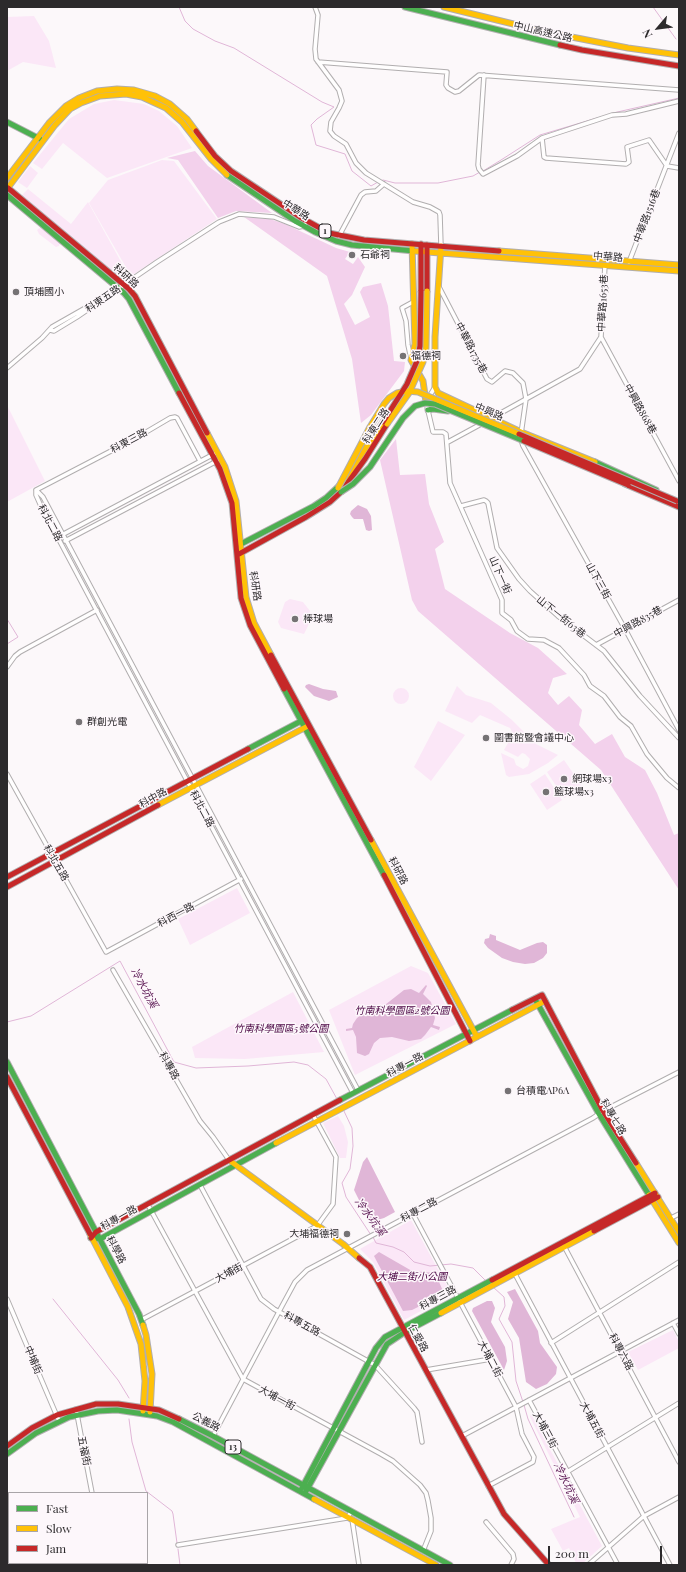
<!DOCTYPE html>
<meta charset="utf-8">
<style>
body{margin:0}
#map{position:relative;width:686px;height:1572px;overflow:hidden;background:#fcf8fa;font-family:"Playfair Display",serif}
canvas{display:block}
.frame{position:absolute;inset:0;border:8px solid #2c2a2c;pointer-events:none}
.legend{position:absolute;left:8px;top:1492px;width:140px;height:72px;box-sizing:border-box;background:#fdf7fb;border:1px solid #a9a5a8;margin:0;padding:5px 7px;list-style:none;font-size:12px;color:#2c2a2c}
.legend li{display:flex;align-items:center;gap:8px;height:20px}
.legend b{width:20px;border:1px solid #a9a5a8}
.north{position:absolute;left:638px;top:8px;width:40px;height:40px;-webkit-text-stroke:3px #fdf7fb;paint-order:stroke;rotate:242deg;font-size:11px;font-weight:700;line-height:16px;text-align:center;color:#2c2a2c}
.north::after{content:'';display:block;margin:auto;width:14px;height:18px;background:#2c2a2c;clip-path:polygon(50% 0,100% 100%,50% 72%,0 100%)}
.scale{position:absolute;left:548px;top:1546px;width:114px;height:18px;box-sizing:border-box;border:2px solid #2c2a2c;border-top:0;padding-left:5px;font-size:12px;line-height:14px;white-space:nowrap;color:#2c2a2c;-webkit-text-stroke:3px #fdf7fb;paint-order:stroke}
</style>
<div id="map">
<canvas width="686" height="1572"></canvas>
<div class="frame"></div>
<ul class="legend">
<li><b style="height:5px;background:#4caf50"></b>Fast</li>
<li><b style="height:5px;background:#ffc107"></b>Slow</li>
<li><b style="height:5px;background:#c62828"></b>Jam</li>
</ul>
<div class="north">N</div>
<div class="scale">200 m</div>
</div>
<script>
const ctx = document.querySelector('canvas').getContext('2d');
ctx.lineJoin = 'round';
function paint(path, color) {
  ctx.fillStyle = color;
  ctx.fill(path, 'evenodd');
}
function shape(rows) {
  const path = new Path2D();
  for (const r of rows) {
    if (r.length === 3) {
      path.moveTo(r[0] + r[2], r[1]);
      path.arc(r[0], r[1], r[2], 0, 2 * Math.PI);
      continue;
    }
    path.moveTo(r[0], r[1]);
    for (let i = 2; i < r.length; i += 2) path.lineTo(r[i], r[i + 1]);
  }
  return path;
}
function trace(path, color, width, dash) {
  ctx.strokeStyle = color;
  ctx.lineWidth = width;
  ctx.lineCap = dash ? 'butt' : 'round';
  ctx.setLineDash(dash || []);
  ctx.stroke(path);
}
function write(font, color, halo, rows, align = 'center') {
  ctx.font = font + ' "Playfair Display","Noto Sans TC",serif';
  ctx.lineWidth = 3;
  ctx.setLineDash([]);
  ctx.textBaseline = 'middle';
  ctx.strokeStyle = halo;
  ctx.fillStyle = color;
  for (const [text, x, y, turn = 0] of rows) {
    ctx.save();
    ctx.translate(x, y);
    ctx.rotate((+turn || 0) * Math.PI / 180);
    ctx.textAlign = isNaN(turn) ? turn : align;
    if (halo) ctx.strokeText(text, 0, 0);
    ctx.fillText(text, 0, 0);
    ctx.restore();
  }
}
paint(shape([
 [34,16,49,41,56,68,23,62,7,71,7,17],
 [114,100,144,104,159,111,177,126,192,148,107,178,63,143,42,169,33,163,69,119,94,104],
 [162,160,174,161,217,219,131,276,89,203,108,180],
 [30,166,38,173,27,188,18,182],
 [28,189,71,224,88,202,130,278,121,279,20,197],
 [41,227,60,243,59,246,56,247,39,234,37,230],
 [7,405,45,481,7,502],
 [290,599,303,602,310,611,311,616,310,622,304,634,281,628,278,622,285,602],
 [457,686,466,695,491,703,512,720,536,744,558,755,548,763,529,774,509,777,506,775,501,753,514,759,516,765,523,769,528,766,530,759,525,754,522,753,518,757,504,750,513,734,510,728,480,715,472,723,445,711],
 [401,696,8],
 [438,721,465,735,431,781,414,767],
 [564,760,582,786,564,798,547,772],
 [545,774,562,800,547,810,530,784],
 [237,888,250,913,190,945,178,919],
 [411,966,428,973,456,1024,355,1075,329,1010],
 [293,992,324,1052,245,1059,195,1058,192,1047],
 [338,1116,344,1126,348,1142,346,1158,340,1158,323,1123],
 [411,1220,451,1293,449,1296,404,1320,373,1262,360,1249],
 [673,1330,679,1342,679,1348,638,1370,628,1352],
 [531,1414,602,1546,581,1565,577,1565,569,1548,563,1551,551,1529,580,1517,530,1417]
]), '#fbe7f7');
paint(shape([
 [195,151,208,166,272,213,236,211,218,218,178,160,167,158],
 [244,217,270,219,285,224,336,248,350,252,345,259,353,264,358,257,365,267,352,295,344,304,355,325,370,317,360,292,363,287,381,283,388,306,394,361,405,362,404,371,371,415,361,423,352,359,327,276],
 [396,439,400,475,425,474,429,504,444,542,435,549,445,589,510,633,538,648,567,674,553,678,548,693,558,705,569,696,582,710,579,725,595,744,612,734,625,757,645,770,657,793,674,835,679,833,679,890,601,770,418,611,412,600,380,460]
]), '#f3d1ec');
paint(shape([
 [358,505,367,509,371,516,372,530,369,531,366,530,363,519,354,519,352,517,350,514,351,511],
 [309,684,323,689,336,691,338,697,329,701,314,696,305,687,306,685],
 [490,934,496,936,496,940,520,950,537,943,543,942,547,945,547,953,543,958,534,963,525,964,513,962,502,958,488,948,484,943,485,939,489,938],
 [426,985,427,986,423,994,431,1002,435,1018,433,1025,440,1027,439,1030,431,1027,425,1035,421,1039,409,1041,392,1037,380,1038,374,1043,369,1054,365,1056,357,1053,356,1037,353,1030,346,1031,346,1029,352,1028,353,1024,357,1018,364,1013,376,1012,404,990,411,989,419,993],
 [367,1157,395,1212,384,1218,374,1221,367,1216,354,1190,363,1162],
 [379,1252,412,1271,435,1273,443,1291,438,1297,412,1310,403,1311,374,1256],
 [515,1289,538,1331,540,1343,557,1367,556,1374,547,1384,536,1389,526,1382,519,1338,508,1319,513,1302,507,1292],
 [487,1301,492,1301,495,1308,491,1322,505,1347,507,1361,504,1370,472,1311,473,1308]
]), '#e0b6d7');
trace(shape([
 [179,7,185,21,193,29,215,41,234,48,322,102,334,107,317,119,311,125,316,145,345,154,352,171,371,186,378,182],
 [653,7,676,39],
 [613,113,679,98],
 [483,171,501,160,540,135,597,118],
 [381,181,383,180,395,183,438,183,473,176,480,172],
 [7,619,18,637,7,644],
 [7,1022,31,1016,120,961,174,1062,196,1068,248,1066,294,1062,308,1065,326,1079,337,1099],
 [343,1109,352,1128,353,1146,350,1169,342,1183,346,1197,371,1235],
 [373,1237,376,1243,393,1247,404,1252,414,1262,430,1266,451,1264,473,1268,486,1281],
 [493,1287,504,1297,505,1306,499,1319,512,1342,516,1381,523,1402],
 [53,1299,118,1380,129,1398],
 [524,1405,528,1419,574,1517],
 [129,1419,132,1442,146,1491,172,1511,173,1514,177,1543],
 [178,1549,180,1565]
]), '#e0b6d7', 1);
const street = shape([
 [315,7,318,15,315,49,316,59,339,90,342,101,339,108,331,122,330,131,334,136,346,144,356,163,366,173,413,202,430,207,439,212,440,215,441,246],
 [318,62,447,72,446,85,448,88,455,92,459,91,479,75,679,90],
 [484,75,478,165,479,169,483,174,517,156,542,138,612,115,626,114,679,101],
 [542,138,544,157,546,158,626,164,629,162,627,147,649,140,667,166],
 [667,166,679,168],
 [339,236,361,195,365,192,376,191,384,184],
 [629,262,679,133],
 [438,285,487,379,492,382,505,371,513,373,523,383,526,399,521,434],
 [50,330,54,331,77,317,157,262,219,222,239,214,274,217,299,227,304,226,307,221],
 [601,337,679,481],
 [411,359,408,345,406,321,402,308,413,302],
 [7,368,42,338,52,327,103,298,117,287],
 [435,387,426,402,433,432,443,432,446,434,450,483,502,600,502,613,511,620,517,631,528,639,544,640,559,648,584,675,590,686,604,696,620,717,631,726,647,754,667,778,679,788],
 [490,419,580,369,601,337,605,265],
 [521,440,523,446,625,629,679,730],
 [448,442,483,423],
 [36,490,36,495,40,504,353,1093],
 [36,490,43,497,358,1090],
 [36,490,136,438,170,418,175,417,177,418,200,461],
 [461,506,484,500,486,501,488,503,497,548,519,579,530,591,558,616,604,651,640,696,679,738],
 [58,537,214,454],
 [65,541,217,461],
 [596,645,679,600],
 [7,667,15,656,20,652,97,610],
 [7,774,106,952,241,879],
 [113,970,200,1121,213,1137,229,1160],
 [200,1185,261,1299,274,1309,375,1365,414,1408,417,1412,422,1442],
 [148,1205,243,1379,381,1454,393,1461,420,1485,426,1493,428,1501,431,1518,431,1531,423,1551],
 [413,1214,516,1407,522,1434,534,1457,533,1462,488,1486],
 [671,1218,679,1214],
 [564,1246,679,1462],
 [515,1274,670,1565],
 [7,1299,59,1421],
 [141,1320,317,1226,333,1204,336,1157,313,1115],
 [673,1323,679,1334],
 [551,1343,679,1262],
 [426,1370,491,1359],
 [529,1400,618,1565],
 [76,1409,92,1493],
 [213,1436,282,1306,295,1282,307,1270,593,1118,603,1111,679,1072],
 [462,1436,679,1320],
 [567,1472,679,1403],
 [352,1519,359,1565],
 [486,1522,513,1554,514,1559,511,1565],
 [178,1545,347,1518,351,1512],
 [105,1563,105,1565],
 [588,1565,644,1516,679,1497]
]);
const fast = shape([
 [405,7,560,45],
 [7,122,40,139],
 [227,175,295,221,315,232,336,241,352,245,414,251],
 [7,195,124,293,129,299,179,393],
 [428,410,433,409,448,411],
 [595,462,656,490],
 [239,545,314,506,326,498,340,485],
 [284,689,384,875],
 [248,749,303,720],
 [535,999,599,1114,649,1195],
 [7,1062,139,1314,143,1325],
 [340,1100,512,1010],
 [91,1238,100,1239,276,1143],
 [179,1419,213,1436,450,1565],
 [7,1454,36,1433,69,1417,98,1411,117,1410,157,1416,173,1422,314,1499],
 [302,1488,376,1348,385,1337,492,1280],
 [305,1493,387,1344,405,1332,441,1313]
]);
const slow = shape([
 [444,7,546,32,628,48,679,55],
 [7,178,49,123,66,106,79,98,97,91,117,89,134,90,155,96,170,104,187,119,196,131],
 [7,189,55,125,70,109,81,103,100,96,126,94,142,97,166,108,182,122,211,159,227,175],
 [412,244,415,344,411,360,423,381,426,402,431,404],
 [441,246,435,337,435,387,438,393,521,432,595,462],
 [414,251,679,271],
 [499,251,679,265],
 [207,433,225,467,236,501,246,597,254,623,271,655],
 [345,479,383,422],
 [158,805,308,726],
 [371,840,477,1037],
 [276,1143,545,1001],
 [229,1160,343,1244,359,1258],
 [636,1163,679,1232],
 [649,1195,679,1243],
 [90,1234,128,1307,141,1344,145,1381,143,1411],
 [441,1313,594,1231],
 [143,1325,146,1335,152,1374,150,1412],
 [314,1499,436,1565]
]);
const jam = shape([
 [560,45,582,50,679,66],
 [196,131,215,156,231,171,300,217,329,233,364,240,499,251],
 [8,188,129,289,135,296,207,433],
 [421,244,421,291],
 [427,245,427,291],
 [179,393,220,469,232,503,241,598,250,625,284,689],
 [625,484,679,507],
 [239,554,306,517,330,502,341,492,365,459,387,424],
 [271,655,371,840],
 [384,875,470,1041],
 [7,877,248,749],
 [7,887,158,805],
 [512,1010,542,995,603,1111,636,1163],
 [7,1077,90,1234],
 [594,1231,658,1197],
 [91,1238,96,1232,340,1100],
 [359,1258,370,1267,504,1514,549,1565],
 [492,1280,655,1193],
 [7,1446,32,1428,57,1415,96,1404,118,1404,159,1410,179,1419]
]);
trace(street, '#b1aeaf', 5.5);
trace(fast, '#b1aeaf', 7);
trace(slow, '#b1aeaf', 7);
trace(jam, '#b1aeaf', 7);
trace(street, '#fffefe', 3.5);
trace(fast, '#4caf50', 5);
trace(slow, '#ffc107', 5);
trace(jam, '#c62828', 5);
const fastBridge = shape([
 [341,492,353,484,370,467,403,418,415,406,425,403,435,404,524,441]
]);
const slowBridge = shape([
 [387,424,409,393,423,362,426,348,427,291],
 [338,488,370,427,384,404,389,398,397,393,407,391,418,392,519,434]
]);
const jamBridge = shape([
 [383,422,407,384,417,361,420,346,421,291],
 [519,434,677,501],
 [524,441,628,485]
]);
trace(fastBridge, '#b1aeaf', 7, []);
trace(slowBridge, '#b1aeaf', 7, []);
trace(jamBridge, '#b1aeaf', 7, []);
trace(fastBridge, '#4caf50', 5);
trace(slowBridge, '#ffc107', 5);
trace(jamBridge, '#c62828', 5);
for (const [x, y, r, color] of [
 [352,255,4,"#757274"],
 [16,292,4,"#757274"],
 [403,356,4,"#757274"],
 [295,619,4,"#757274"],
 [79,722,4,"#757274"],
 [486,738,4,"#757274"],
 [564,779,4,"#757274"],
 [546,792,4,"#757274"],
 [508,1091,4,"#757274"],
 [347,1234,4,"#757274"]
]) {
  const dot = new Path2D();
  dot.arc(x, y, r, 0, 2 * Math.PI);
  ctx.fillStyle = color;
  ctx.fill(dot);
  trace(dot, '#fdf7fb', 1.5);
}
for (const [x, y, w] of [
 [325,231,12],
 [233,1447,16]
]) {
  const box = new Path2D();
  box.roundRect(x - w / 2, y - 7, w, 14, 3);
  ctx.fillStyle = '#fdf7fb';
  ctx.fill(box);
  trace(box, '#2c2a2c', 1);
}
write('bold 9px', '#2c2a2c', null, [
 ["1",325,231],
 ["13",233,1447]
]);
write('10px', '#2c2a2c', '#fdf7fb', [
 ["中山高速公路",543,32,13],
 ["中華路",296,210,32],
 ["中華路1516巷",647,216,-69],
 ["中華路",608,257,4],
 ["科研路",126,276,42],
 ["科東五路",103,299,-34],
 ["中華路1653巷",603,303,-87],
 ["中華路1735巷",471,348,62],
 ["中興路868巷",640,409,61],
 ["中興路",489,412,23],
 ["科東二路",376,426,-57],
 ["科東三路",129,441,-28],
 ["科北二路",50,523,62],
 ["山下一街",500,575,66],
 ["山下三街",598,581,61],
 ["科研路",255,586,81],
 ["山下一街63巷",561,617,39],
 ["中興路835巷",638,622,-29],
 ["科中路",153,798,-29],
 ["科北二路",202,809,62],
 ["科北五路",56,863,60],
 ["科研路",398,871,62],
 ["科西一路",176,915,-28],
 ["科專一路",405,1065,-28],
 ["科專路",169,1066,60],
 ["科專七路",613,1117,59],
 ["科專二路",419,1210,-28],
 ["科專一路",119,1218,-29],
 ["科學路",116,1250,62],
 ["大埔街",229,1273,-28],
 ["科專三路",438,1298,-28],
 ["科專五路",302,1324,28],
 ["仁愛路",418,1338,61],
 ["科專六路",621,1352,62],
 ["大埔二街",490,1359,62],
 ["中埔街",33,1360,67],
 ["大埔一街",277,1398,28],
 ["大埔五街",592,1420,62],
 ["公義路",206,1422,27],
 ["大埔三街",545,1430,62],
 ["五福街",84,1451,79]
]);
write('10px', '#2c2a2c', '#fdf7fb', [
 ["石爺祠",360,255],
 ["頂埔國小",24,292],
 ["福德祠",411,356],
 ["棒球場",303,619],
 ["群創光電",87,722],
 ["圖書館暨會議中心",494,738],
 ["網球場x3",572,779],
 ["籃球場x3",554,792],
 ["台積電AP6A",516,1091],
 ["大埔福德祠",339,1234,"right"]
], 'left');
write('italic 10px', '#490342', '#fdf7fb', [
 ["竹南科學園區2號公園",402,1011],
 ["竹南科學園區5號公園",281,1029],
 ["大埔二街小公園",412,1277]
]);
write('italic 11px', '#5e1c56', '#fdf7fb', [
 ["冷水坑溪",144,988,62],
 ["冷水坑溪",370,1217,54],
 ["冷水坑溪",566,1483,65]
]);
</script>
